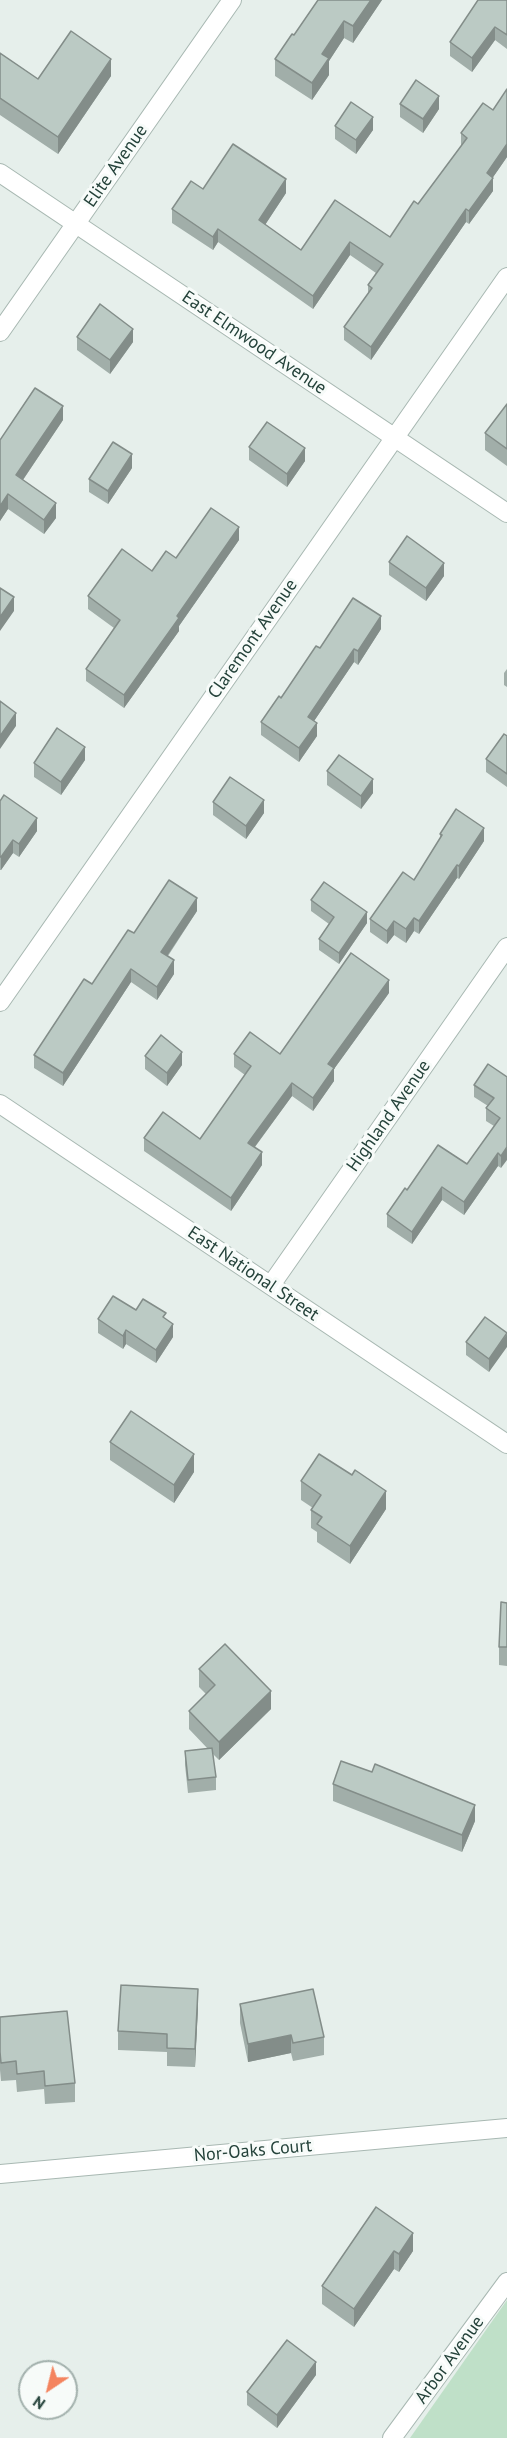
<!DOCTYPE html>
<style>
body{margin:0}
#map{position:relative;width:507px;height:2438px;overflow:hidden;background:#e6efeb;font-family:"PT Sans",sans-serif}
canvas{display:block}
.north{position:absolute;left:18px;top:2360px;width:60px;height:60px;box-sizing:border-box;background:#f7fbf9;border:2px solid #a3b1ad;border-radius:50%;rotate:215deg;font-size:16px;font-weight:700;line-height:24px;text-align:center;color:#24423a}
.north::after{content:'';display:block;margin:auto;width:21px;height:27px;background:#f4845f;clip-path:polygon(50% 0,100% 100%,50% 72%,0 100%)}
</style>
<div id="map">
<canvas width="507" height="2438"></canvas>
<div class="north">N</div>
</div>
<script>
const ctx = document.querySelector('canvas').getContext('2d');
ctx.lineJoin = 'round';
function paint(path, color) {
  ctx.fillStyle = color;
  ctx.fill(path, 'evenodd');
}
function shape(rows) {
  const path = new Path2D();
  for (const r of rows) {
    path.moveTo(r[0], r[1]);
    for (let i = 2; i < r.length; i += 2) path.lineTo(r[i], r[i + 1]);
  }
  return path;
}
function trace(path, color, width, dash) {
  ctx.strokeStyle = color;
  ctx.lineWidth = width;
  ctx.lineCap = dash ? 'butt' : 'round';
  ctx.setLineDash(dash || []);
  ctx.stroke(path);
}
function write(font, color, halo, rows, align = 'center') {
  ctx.font = font + ' "PT Sans",sans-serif';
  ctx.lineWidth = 6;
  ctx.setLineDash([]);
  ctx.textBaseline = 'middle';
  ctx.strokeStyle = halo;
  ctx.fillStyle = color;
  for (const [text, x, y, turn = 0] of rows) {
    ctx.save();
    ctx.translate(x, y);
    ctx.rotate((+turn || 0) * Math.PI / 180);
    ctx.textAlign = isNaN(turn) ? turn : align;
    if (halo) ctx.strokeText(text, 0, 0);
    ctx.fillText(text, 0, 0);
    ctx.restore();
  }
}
paint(shape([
 [507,2300,507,2438,410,2438]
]), '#bfe0c8');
const street = shape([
 [0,173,507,513],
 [0,332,232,0],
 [0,1002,507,277],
 [0,1104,507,1444],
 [271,1285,507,947],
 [0,2174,507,2128],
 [392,2438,507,2282]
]);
trace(street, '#a8b8b2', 20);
trace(street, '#fff', 18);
paint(shape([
 [318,0,382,0,353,43,344,38,329,61,329,75,312,100,275,76,275,59,294,35],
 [507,0,507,49,495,40,472,72,450,56,450,42],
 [0,53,38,79,111,76,58,154,0,115],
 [507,89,507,157,493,177,493,191,469,224,466,222,371,360,344,340,344,327,368,294,368,285,376,273,350,255,313,309,218,242,213,250,172,223,172,209,203,189,286,193,265,225,301,250,335,200,390,237,418,204,461,146,461,133,493,110],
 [400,104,439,109,423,133,400,117],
 [335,126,373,130,356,154,335,139],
 [77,337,133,342,110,374,77,350],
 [507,404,507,466,485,450,485,433],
 [63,420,23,480,56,518,44,534,8,509,0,521,0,440],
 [249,447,305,461,287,487,249,460],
 [132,468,108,504,89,492,89,479],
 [239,540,179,626,179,631,124,708,86,681,86,669,114,628,88,609,88,596,152,571,176,558],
 [389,562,444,576,426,601,389,575],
 [381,629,358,665,354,662,314,721,317,736,299,762,261,735,261,722,320,648],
 [507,669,507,687,504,685,504,673],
 [507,736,507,787,486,772,486,759],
 [85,760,61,795,34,777,34,763],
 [327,771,373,793,361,809,327,785],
 [0,801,37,831,19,857,13,853,1,870,0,870],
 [213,802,264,813,246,839,213,815],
 [440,834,484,841,459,879,457,878,419,934,414,931,406,943,394,935,387,944,370,932,370,919,414,880,440,838],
 [311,900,367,923,339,964,319,950,319,939,329,924,311,911],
 [197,911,168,956,174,974,157,1000,131,982,63,1086,34,1068,34,1055,134,933],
 [389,993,334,1069,334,1081,313,1111,292,1096,255,1147,262,1165,231,1211,144,1151,144,1138,200,1139,245,1075,234,1067,234,1054,280,1054],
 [145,1056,182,1065,167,1086,145,1069],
 [507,1077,501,1168,498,1166,464,1215,442,1200,412,1244,387,1227,387,1214,407,1190,467,1164,494,1126,486,1121,486,1108,488,1106,474,1097,474,1085],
 [136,1310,166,1319,173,1337,156,1363,126,1344,123,1349,98,1333,98,1319],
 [507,1333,489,1372,466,1355,466,1342],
 [110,1442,194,1472,174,1503,110,1460],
 [301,1481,386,1509,350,1564,317,1542,317,1532,311,1528,311,1510,313,1508,301,1500],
 [507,1603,507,1666,499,1665,499,1647],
 [199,1669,271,1709,219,1760,213,1754,216,1777,216,1790,188,1793,185,1765,185,1751,208,1749,189,1729,189,1711,206,1694,199,1687],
 [333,1784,475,1821,462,1852,333,1801],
 [240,2004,324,2037,324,2055,293,2061,291,2053,248,2062,240,2023],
 [198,2007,195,2067,167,2066,167,2052,118,2050,118,2031],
 [0,2017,75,2083,75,2102,45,2104,44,2089,17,2092,16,2080,1,2081,0,2070],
 [376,2207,413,2251,399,2272,394,2269,354,2327,322,2304,322,2286],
 [316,2375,277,2428,247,2405,247,2392]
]), '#a1aea9');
paint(shape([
 [371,0,382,0,353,43,353,26],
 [344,21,344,38,329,61,329,75,312,100,312,83,322,54],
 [495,27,495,40,472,72,472,58],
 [111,59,111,76,58,154,58,137],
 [439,96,439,109,423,133,423,119],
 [373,117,373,130,356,154,356,140],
 [507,144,507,157,487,186,487,173],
 [493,178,493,191,469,224,469,211],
 [286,179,286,193,259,234,259,220],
 [466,209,466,222,371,360,371,347],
 [218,229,218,242,213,250,213,237],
 [350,242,350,255,313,309,313,296],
 [133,329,133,342,110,374,110,360],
 [63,406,63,420,16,490,16,475],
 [305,448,305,461,287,487,287,474],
 [132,454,132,468,108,504,108,491],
 [8,494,8,509,0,521,0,506],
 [56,503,56,518,44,534,44,520],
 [239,527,239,540,179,626,179,631,124,708,124,695,177,616],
 [444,563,444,576,426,601,426,588],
 [14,597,14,611,0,631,0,617],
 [381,616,381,629,358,665,358,651],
 [354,649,354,662,308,730,308,717],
 [16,713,16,726,0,749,0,736],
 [317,723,317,736,299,762,299,748],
 [85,747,85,760,61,795,61,782],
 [373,779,373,793,361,809,361,796],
 [264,800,264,813,246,839,246,826],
 [37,818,37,831,19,857,19,844],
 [484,828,484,841,459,879,459,866],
 [13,840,13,853,1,870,1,857],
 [457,865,457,878,419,934,419,921],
 [197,898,197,911,161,965,161,952],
 [367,912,367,923,339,964,339,953],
 [414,918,414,931,406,943,406,929],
 [394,921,394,935,387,944,387,931],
 [174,960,174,974,157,1000,157,987],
 [131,969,131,982,63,1086,63,1073],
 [389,980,389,993,334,1069,334,1081,313,1111,313,1098,328,1064],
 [182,1052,182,1065,167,1086,167,1073],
 [292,1083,292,1096,248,1156,248,1143],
 [507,1147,507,1160,501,1168,501,1156],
 [262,1152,262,1165,231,1211,231,1198],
 [498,1153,498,1166,464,1215,464,1202],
 [442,1187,442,1200,412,1244,412,1232],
 [173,1324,173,1337,156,1363,156,1350],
 [126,1330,126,1344,123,1349,123,1336],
 [507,1334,507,1347,489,1372,489,1359],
 [194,1454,194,1472,174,1503,174,1485],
 [386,1491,386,1509,350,1564,350,1546],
 [271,1691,271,1709,219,1760,219,1742],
 [475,1805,475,1821,462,1852,462,1835],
 [198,1989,198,2007,195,2067,195,2049],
 [291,2035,291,2053,248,2062,248,2044],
 [413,2233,413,2251,399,2272,399,2254],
 [394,2251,394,2269,354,2327,354,2309],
 [316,2362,316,2375,277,2428,277,2415]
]), '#838d89');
const building = shape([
 [318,0,371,0,353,26,344,21,322,54,329,58,312,83,275,59,292,34,294,35,318,0],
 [478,0,507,0,507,35,495,27,472,58,450,42,478,0],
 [71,31,111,59,58,137,0,98,0,53,38,79,71,31],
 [416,80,439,96,423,119,400,104,416,80],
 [507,89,507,144,487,173,493,178,469,211,466,209,371,347,344,327,372,288,368,285,383,264,350,242,313,296,218,229,213,237,172,209,191,181,203,189,233,144,286,179,259,220,301,250,335,200,390,237,414,201,418,204,467,138,461,133,483,103,493,110,507,89],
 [351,102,373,117,356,140,335,126,351,102],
 [100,304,133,329,110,360,77,337,100,304],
 [35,388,63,406,16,475,56,503,44,520,8,494,0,506,0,440,35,388],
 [507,404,507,449,485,433,507,404],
 [267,422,305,448,287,474,249,447,267,422],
 [113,442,132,454,108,491,89,479,113,442],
 [211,508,239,527,177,616,179,618,124,695,86,669,120,620,88,596,122,549,152,571,166,551,176,558,211,508],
 [407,536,444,563,426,588,389,562,407,536],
 [0,588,14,597,0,617,0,588],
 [353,598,381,616,358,651,354,649,308,717,317,723,299,748,261,722,279,696,281,698,316,646,320,648,353,598],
 [0,701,16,713,0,736,0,701],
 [57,728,85,747,61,782,34,763,57,728],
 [504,734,507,736,507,774,486,759,504,734],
 [339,755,373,779,361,796,327,771,339,755],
 [230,777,264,800,246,826,213,802,230,777],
 [4,795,37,818,19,844,13,840,1,857,0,857,0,801,4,795],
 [456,809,484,828,459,866,457,865,419,921,414,918,406,929,394,921,387,931,370,919,403,872,414,880,442,835,440,834,456,809],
 [169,880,197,898,161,952,174,960,157,987,131,969,63,1073,34,1055,84,979,92,984,128,930,134,933,169,880],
 [324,882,367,912,339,953,319,939,334,917,311,900,324,882],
 [351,953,389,980,328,1064,334,1068,313,1098,292,1083,248,1143,262,1152,231,1198,144,1138,163,1112,200,1139,251,1066,234,1054,250,1032,280,1054,351,953],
 [161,1035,182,1052,167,1073,145,1056,161,1035],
 [488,1064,507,1077,507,1147,501,1156,498,1153,464,1202,442,1187,412,1232,387,1214,405,1188,407,1190,438,1145,467,1164,500,1118,486,1108,494,1098,474,1085,488,1064],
 [113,1296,136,1310,143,1299,166,1313,163,1317,173,1324,156,1350,126,1330,123,1336,98,1319,113,1296],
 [485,1317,507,1333,489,1359,466,1342,485,1317],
 [131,1411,194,1454,174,1485,110,1442,131,1411],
 [319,1454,352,1475,355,1470,386,1491,350,1546,317,1524,322,1517,311,1510,321,1495,301,1481,319,1454],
 [501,1602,507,1603,507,1647,499,1647,501,1602],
 [225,1644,271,1691,219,1742,189,1711,215,1685,199,1669,225,1644],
 [212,1748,216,1777,188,1780,185,1751,212,1748],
 [341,1761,372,1772,375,1764,475,1805,462,1835,333,1784,341,1761],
 [121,1985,198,1989,195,2049,167,2048,167,2034,118,2031,121,1985],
 [313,1989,324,2037,293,2043,291,2035,248,2044,240,2004,313,1989],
 [67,2011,75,2083,45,2086,44,2071,17,2074,16,2061,1,2063,0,2052,0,2017,67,2011],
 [376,2207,413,2233,399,2254,394,2251,354,2309,322,2286,376,2207],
 [287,2340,316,2362,277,2415,247,2392,287,2340]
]);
paint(building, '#bbcac4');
trace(building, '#838d89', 1.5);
write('18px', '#24423a', '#f7fbf9', [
 ["Elite Avenue",116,166,-55],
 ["East Elmwood Avenue",254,343,34],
 ["Claremont Avenue",253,639,-55],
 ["Highland Avenue",389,1116,-55],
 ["East National Street",253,1274,34],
 ["Nor-Oaks Court",253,2151,-5],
 ["Arbor Avenue",450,2360,-54]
]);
</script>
